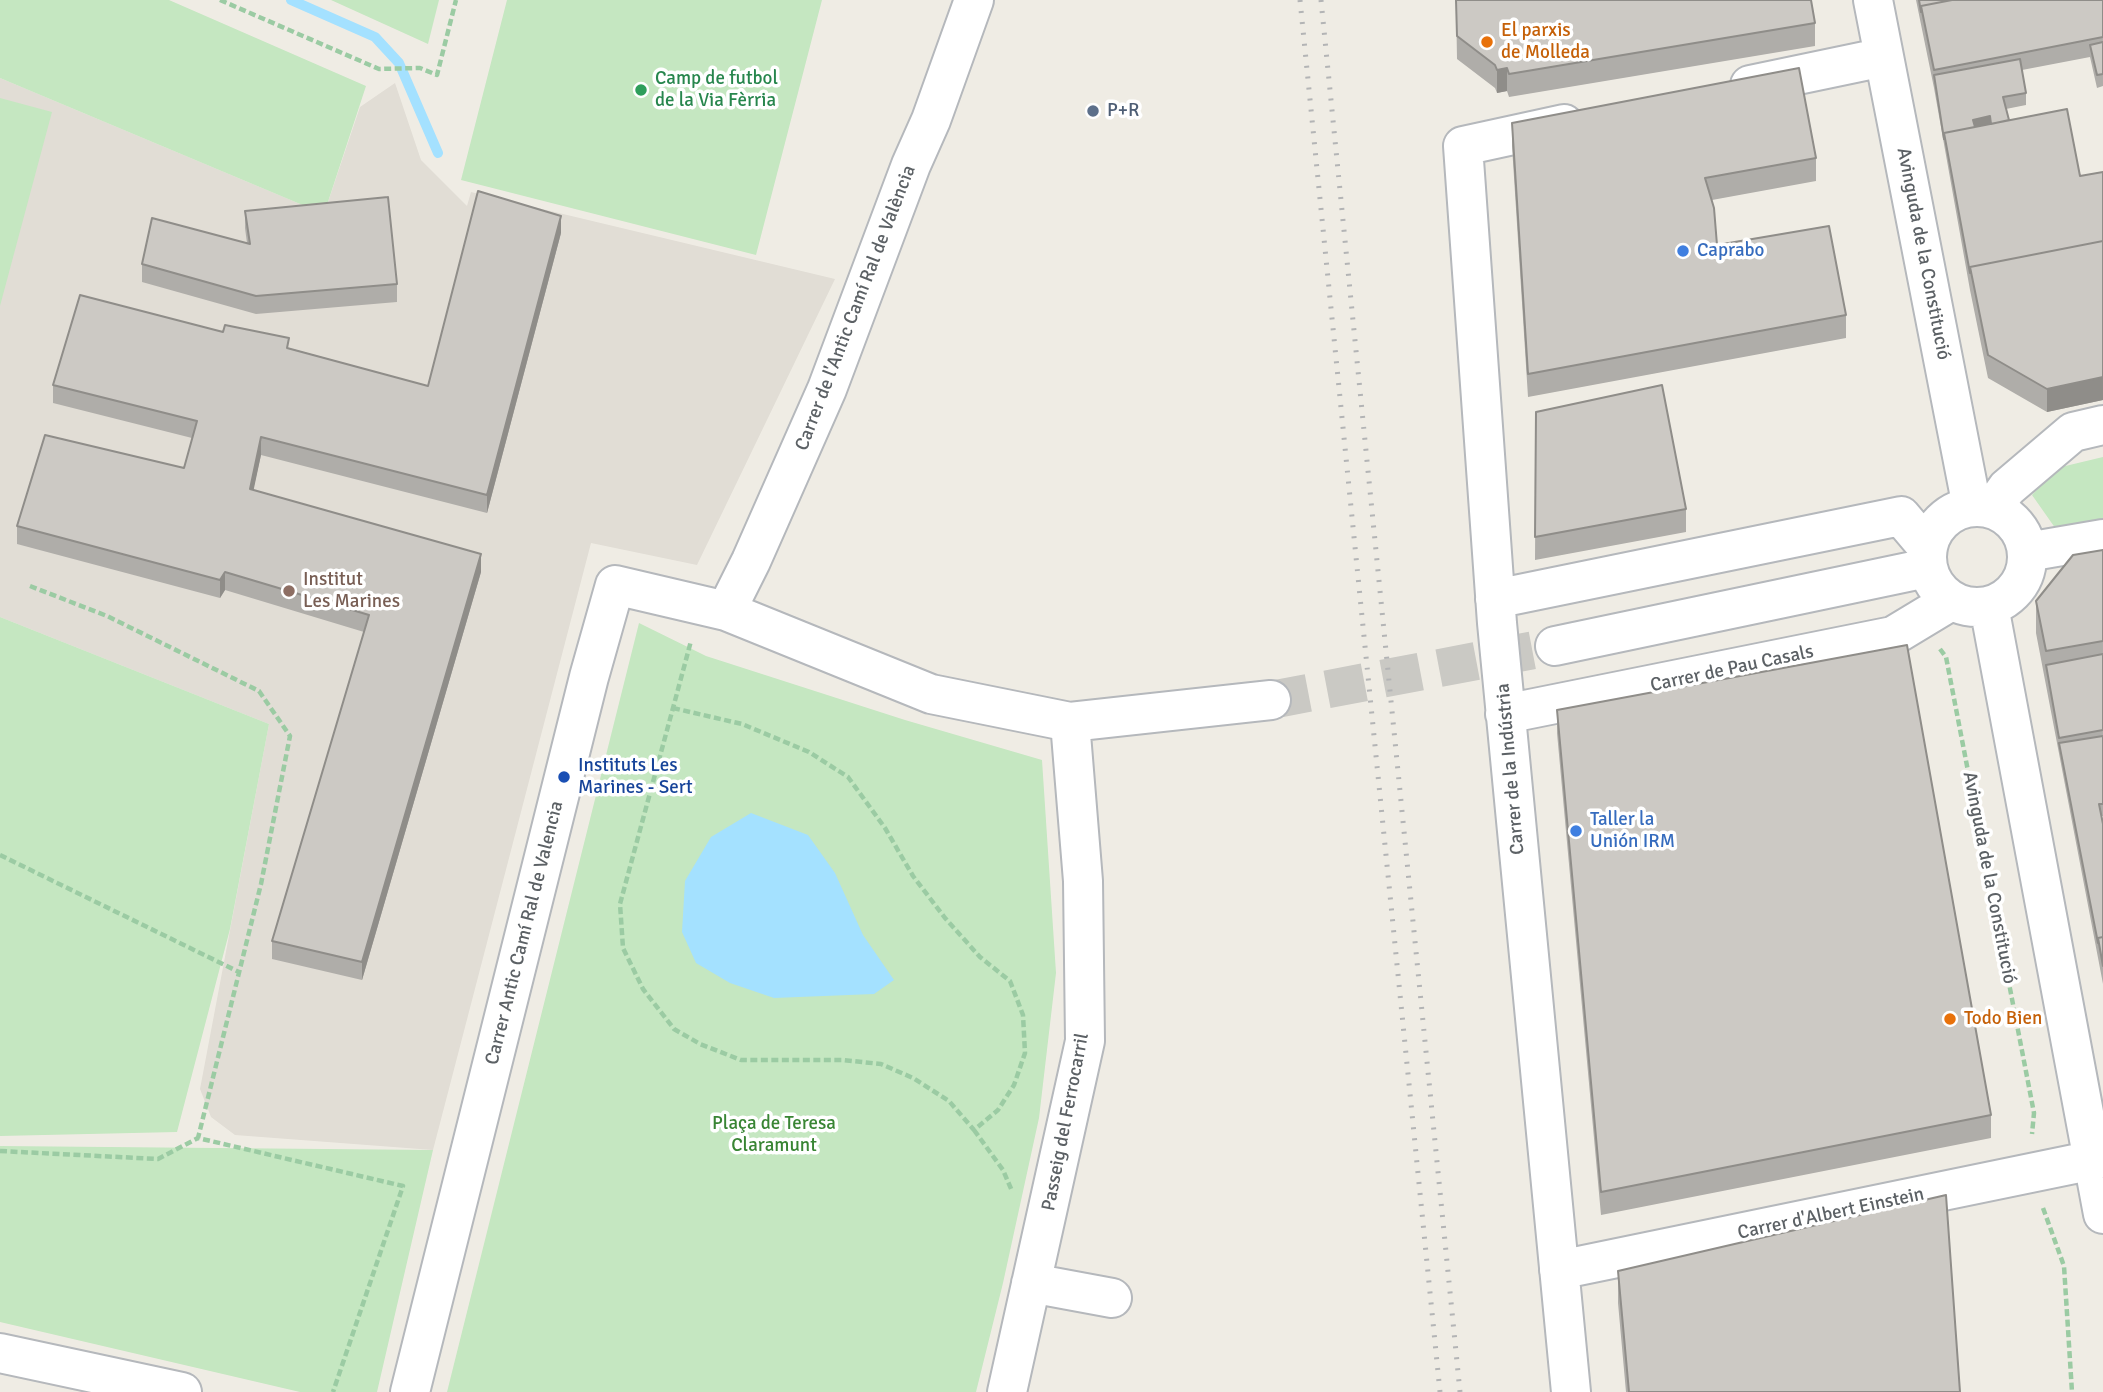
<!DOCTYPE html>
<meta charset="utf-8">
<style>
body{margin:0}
canvas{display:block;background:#efece4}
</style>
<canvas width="2103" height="1392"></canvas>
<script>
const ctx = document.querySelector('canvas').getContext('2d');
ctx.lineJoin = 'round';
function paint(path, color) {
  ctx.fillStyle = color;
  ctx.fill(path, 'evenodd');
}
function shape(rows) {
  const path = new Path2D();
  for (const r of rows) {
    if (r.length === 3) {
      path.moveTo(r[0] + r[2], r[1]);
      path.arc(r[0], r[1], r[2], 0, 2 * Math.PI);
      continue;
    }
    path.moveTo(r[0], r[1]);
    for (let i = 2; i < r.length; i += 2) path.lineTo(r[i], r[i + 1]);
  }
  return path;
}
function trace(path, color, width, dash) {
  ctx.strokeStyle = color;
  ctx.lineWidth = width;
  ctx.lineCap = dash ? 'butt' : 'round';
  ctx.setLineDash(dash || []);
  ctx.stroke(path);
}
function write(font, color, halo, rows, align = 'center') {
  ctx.font = font + ' Signika,sans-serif';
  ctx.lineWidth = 7;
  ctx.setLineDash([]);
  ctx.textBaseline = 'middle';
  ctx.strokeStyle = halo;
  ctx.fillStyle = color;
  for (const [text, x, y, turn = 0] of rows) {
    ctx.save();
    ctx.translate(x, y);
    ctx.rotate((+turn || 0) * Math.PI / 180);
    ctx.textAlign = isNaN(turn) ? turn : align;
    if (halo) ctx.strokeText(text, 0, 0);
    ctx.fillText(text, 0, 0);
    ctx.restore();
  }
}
paint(shape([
 [0,78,324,214,360,107,395,83,421,160,467,206,471,192,835,279,697,565,591,543,433,1150,235,1135,211,1117,200,1089,269,724,0,617]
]), '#e1ddd5');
paint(shape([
 [0,0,169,0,366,86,324,214,0,78],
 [331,0,439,0,428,44],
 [507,0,822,0,756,255,461,180],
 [0,98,52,112,0,306],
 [2103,457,2103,524,2058,532,2032,495,2057,468],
 [0,617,269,724,230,929,177,1132,0,1136],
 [639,623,706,656,905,720,1042,760,1056,973,1039,1118,1003,1283,976,1392,447,1392],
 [0,1146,433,1150,377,1392,300,1392,0,1322]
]), '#c5e7c1');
paint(shape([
 [751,813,808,835,835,873,863,935,894,980,874,994,774,998,730,983,696,963,682,932,685,881,711,837]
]), '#a4e1ff');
trace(shape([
 [291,0,375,37,399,63,438,153]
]), '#a4e1ff', 10);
trace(shape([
 [1271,700,1555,646]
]), '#cac9c4', 38, [38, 19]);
const minor = shape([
 [1873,0,1972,507],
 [1750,85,1884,57],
 [1564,124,1463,146,1497,623,1571,1392],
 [1977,557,50],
 [1992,509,2007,488,2073,432,2103,425],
 [2027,552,2103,539],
 [1495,599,1901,516,1928,548],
 [1989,606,2103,1214],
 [726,611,751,561,827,389,911,165,931,120,974,0],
 [1555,646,1927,568],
 [1505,714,1893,636,1951,601],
 [1559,1270,2103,1158],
 [1031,1283,1112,1298],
 [0,1353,182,1392],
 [410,1392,589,677,615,585,726,611,931,694,1070,722,1271,700],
 [1007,1392,1085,1041,1083,881,1070,722]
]);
trace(minor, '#b5b8bc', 42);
trace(shape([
 [220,0,379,69,420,68,437,75,456,0],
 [30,586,107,616,259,691,290,736,261,884,198,1138,403,1186,333,1392],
 [1940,649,1946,657,2034,1113,2032,1134],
 [673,708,742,724,809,752,848,777,885,828,913,876,945,918,980,957,1010,981,1023,1015,1025,1053,1014,1085,998,1110,974,1130,949,1101,913,1078,881,1064,843,1060,741,1060,700,1044,674,1029,643,989,623,948,620,904,673,708,691,641],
 [0,855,239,972],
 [974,1130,1003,1170,1012,1191],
 [0,1151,158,1159,198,1138],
 [2043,1208,2064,1266,2072,1392]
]), '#9bcba3', 4.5, [7, 3.5]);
trace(minor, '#fff', 38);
trace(shape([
 [1300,0,1440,1392],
 [1321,0,1460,1392]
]), '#b3b4b5', 5, [2, 9]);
paint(shape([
 [1456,0,1815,23,1815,46,1509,97,1507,91,1497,93,1495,88,1457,59],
 [1916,0,2103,0,2103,86,2097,88,2090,57,2022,70,2026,93,2026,105,2006,109,2009,120,2080,176,2103,172,2103,400,2047,412,1988,378,1970,290,1934,88],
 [1512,123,1816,158,1816,181,1712,200,1717,245,1846,315,1846,338,1528,397,1512,146],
 [245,211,397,284,397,302,256,314,142,282,142,264,247,243,245,228],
 [561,233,487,513,261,455,253,490,481,572,362,980,272,959,272,941,364,632,225,590,220,598,17,544,17,526,184,468,192,438,53,403,53,385,289,348,428,386],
 [1536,412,1686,509,1686,532,1535,560],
 [2103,550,2103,816,2102,816,2103,824,2103,984,2036,633,2036,601],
 [1557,710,1991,1115,1991,1138,1601,1215,1557,733],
 [1618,1271,1960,1392,1626,1392,1618,1303]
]), '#afada9');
paint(shape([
 [1507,68,1507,91,1497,93,1497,70],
 [1990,116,1990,128,1973,133,1973,120],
 [561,216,561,233,487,513,487,495],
 [2103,377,2103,400,2047,412,2047,389],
 [261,437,261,455,250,507,250,489],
 [481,554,481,572,362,980,362,962],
 [225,572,225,590,220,598,220,580]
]), '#8f8d89');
const building = shape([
 [1456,0,1811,0,1815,23,1509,74,1507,68,1497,70,1495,65,1457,36,1456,0],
 [1919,0,1952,0,1921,6,1921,12,1919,0],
 [1952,0,2103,0,2103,37,1934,70,1921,6,1952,0],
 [2103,42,2103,74,2097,75,2090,45,2103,42],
 [2020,59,2026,93,2003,97,2009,120,1991,124,1990,116,1973,120,1975,127,1944,133,1944,139,1934,75,2020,59],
 [1799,68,1816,158,1705,178,1714,208,1717,245,1829,226,1846,315,1528,374,1512,123,1799,68],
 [2067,109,2080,176,2103,172,2103,241,1970,267,1970,273,1944,133,2067,109],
 [478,191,561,216,487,495,261,437,250,489,481,554,362,962,272,941,369,615,225,572,220,580,17,526,45,435,184,468,197,421,53,385,80,295,223,332,225,325,289,338,287,348,428,386,478,191],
 [388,197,397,284,256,296,142,264,152,218,250,244,245,211,388,197],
 [2103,241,2103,377,2047,389,1988,355,1970,267,2103,241],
 [1662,385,1686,509,1535,537,1536,412,1662,385],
 [2103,550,2103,641,2046,651,2036,601,2073,555,2103,550],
 [1907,645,1991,1115,1601,1192,1557,710,1907,645],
 [2103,654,2103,730,2059,738,2046,665,2103,654],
 [2103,736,2103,804,2099,804,2103,824,2103,937,2098,938,2098,943,2059,743,2103,736],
 [2103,937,2103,966,2098,938,2103,937],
 [1946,1195,1960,1392,1629,1392,1618,1271,1946,1195]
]);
paint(building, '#ccc9c4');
trace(building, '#8f8d89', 2);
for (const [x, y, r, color] of [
 [1487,42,7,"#e8710a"],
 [641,90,7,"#2e9e5b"],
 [1093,111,7,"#5c6f8a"],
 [1683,251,7,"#3f7fe0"],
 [289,591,7,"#8d6e63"],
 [564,777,7,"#1a4fb4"],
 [1576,831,7,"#3f7fe0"],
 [1950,1019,7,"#e8710a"]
]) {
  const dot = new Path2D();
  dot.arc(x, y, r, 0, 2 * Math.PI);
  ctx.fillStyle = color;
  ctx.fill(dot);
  trace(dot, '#fff', 2.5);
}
write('19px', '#c56008', '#fff', [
 ["El parxis",1501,31],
 ["de Molleda",1501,53],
 ["Todo Bien",1964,1019]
], 'left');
write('19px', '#27864d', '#fff', [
 ["Camp de futbol",655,79],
 ["de la Via Fèrria",655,101]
], 'left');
write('19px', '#4e5e75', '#fff', [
 ["P+R",1107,111]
], 'left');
write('19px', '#366cbe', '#fff', [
 ["Caprabo",1697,251],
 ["Taller la",1590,820],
 ["Unión IRM",1590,842]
], 'left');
write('19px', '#5c6165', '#fff', [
 ["Avinguda de la Constitució",1923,254,79],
 ["Carrer de l'Antic Camí Ral de València",856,308,-69],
 ["Carrer de Pau Casals",1732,669,-12],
 ["Carrer de la Indústria",1511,769,-95],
 ["Avinguda de la Constitució",1989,878,79],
 ["Carrer Antic Camí Ral de Valencia",525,933,-76],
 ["Passeig del Ferrocarril",1066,1122,-79],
 ["Carrer d'Albert Einstein",1831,1214,-12]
]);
write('19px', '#785e54', '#fff', [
 ["Institut",303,580],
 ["Les Marines",303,602]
], 'left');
write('19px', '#164399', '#fff', [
 ["Instituts Les",578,766],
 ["Marines - Sert",578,788]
], 'left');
write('19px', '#398534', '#fff', [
 ["Plaça de Teresa",774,1124],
 ["Claramunt",774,1146]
]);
</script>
